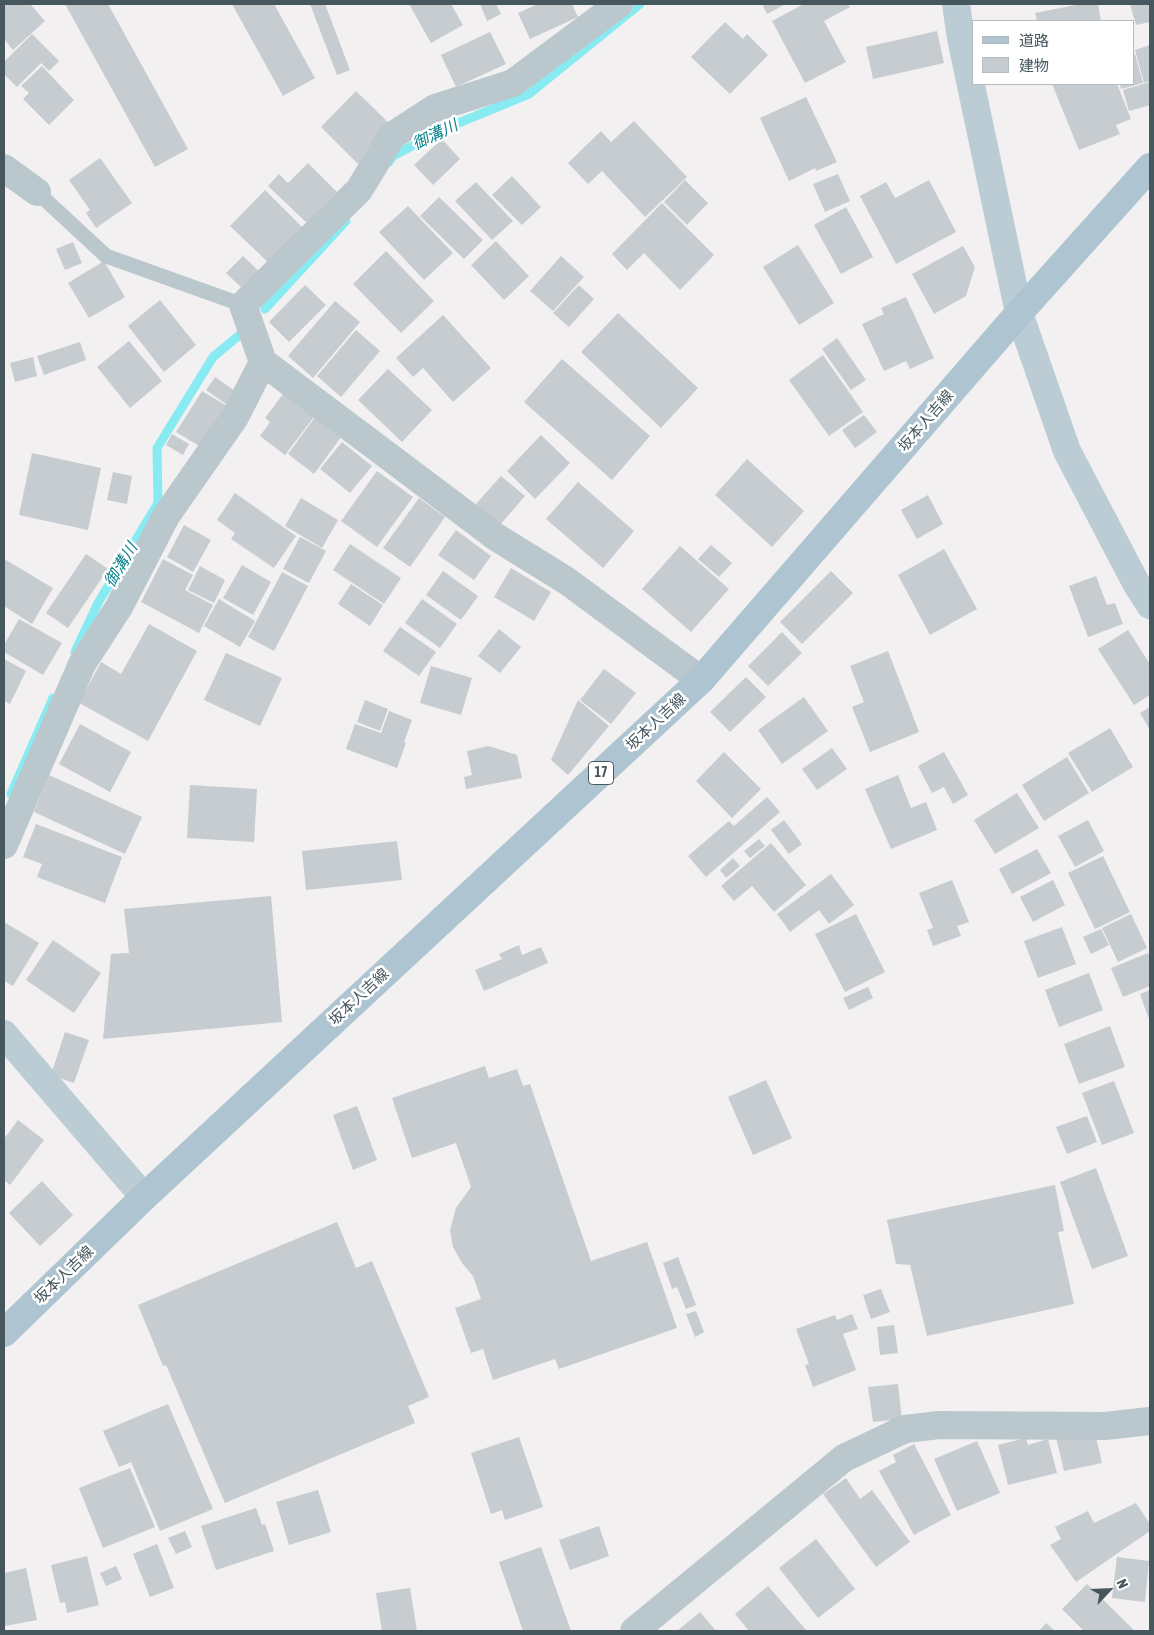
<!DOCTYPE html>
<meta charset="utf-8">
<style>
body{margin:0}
#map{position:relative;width:1154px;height:1635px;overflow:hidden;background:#f2f0f0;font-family:"Asap Condensed","Noto Sans JP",sans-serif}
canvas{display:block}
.frame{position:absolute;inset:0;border:5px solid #46575e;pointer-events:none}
.legend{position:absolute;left:972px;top:20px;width:162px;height:65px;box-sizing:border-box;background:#fff;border:1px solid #b5bcbf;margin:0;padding:6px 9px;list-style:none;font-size:15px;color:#46575e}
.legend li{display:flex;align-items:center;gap:10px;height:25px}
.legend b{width:25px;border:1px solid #b5bcbf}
.north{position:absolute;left:1084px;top:1565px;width:50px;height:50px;-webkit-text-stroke:4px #fff;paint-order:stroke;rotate:65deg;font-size:14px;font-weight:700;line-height:20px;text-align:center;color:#46575e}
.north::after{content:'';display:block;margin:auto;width:18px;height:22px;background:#46575e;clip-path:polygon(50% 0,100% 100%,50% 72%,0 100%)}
</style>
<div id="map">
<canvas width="1154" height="1635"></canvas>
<div class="frame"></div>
<ul class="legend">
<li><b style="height:6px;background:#aec4d0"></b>道路</li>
<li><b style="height:14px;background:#c6ccd0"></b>建物</li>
</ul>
<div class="north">N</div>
</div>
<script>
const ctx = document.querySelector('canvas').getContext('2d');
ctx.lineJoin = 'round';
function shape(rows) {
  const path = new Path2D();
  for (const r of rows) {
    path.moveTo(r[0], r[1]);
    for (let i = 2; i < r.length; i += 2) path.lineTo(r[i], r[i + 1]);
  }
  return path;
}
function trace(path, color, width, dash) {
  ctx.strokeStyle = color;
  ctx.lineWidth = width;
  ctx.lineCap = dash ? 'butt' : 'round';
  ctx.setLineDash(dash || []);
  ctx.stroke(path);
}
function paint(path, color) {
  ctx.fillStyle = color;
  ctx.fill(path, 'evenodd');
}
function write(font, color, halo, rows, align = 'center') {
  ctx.font = font + ' "Asap Condensed","Noto Sans JP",sans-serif';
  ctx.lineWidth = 5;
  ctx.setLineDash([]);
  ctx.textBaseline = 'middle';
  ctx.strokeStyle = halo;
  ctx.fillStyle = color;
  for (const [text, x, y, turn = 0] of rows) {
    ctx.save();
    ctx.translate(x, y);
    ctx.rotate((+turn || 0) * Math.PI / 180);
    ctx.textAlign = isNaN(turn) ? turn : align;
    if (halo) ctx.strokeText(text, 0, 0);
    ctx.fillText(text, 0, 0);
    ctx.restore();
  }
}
trace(shape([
 [389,162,393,156,444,129,529,94,640,4],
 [265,309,346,221],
 [75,652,98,603,158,503,157,448,213,357,243,332],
 [11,794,53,698]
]), '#87ebf1', 9);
paint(shape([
 [4,4,30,4,45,21,13,50,4,39],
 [65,4,108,4,188,149,155,167],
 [232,4,274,4,315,78,283,96],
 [310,4,325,4,350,70,337,75],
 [409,4,451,4,463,25,431,43],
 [480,4,496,4,501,14,487,21],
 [538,4,572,4,578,17,530,39,518,13],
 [762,4,786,4,767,14],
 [804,4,848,4,850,7,824,21,846,62,805,83,772,21],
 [1081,4,1098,4,1101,21,1037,21,1035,13],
 [1130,4,1150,4,1150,22,1136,25],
 [725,22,743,39,747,34,768,55,730,94,691,57],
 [937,31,944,63,873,79,866,47],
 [490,32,506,64,456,87,441,55],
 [32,34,59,61,49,71,41,63,17,87,4,74,4,62],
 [1150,45,1150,81,1144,83,1135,50],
 [1133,54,1135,54,1143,83,1121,89,1120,84,1133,84],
 [42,66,74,100,49,125,23,99,29,93,21,86],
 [1150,82,1150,105,1129,111,1123,90],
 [1052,84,1117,84,1131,119,1116,125,1120,134,1079,150],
 [356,91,394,128,358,164,321,127],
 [806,97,837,162,816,171,815,168,789,181,760,118],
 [634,121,687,177,645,217,602,171,588,184,568,163,601,131,611,142],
 [442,139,460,159,433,185,414,165],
 [100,158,132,203,96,228,86,213,90,210,69,180],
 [308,163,337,192,307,223,268,186,279,174,288,183],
 [838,174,850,201,825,212,813,184],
 [512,176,541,207,522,225,492,195],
 [685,180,708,203,687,225,664,202],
 [929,180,956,232,896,264,860,196,886,182,895,198],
 [476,182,513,221,492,240,455,201],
 [265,190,306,231,272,266,230,226],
 [439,197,483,240,464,259,420,216],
 [662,203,714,255,680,290,644,253,627,270,612,254],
 [408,206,453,253,424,280,379,232],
 [846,207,873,257,841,274,814,225],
 [496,241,529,276,504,300,471,265],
 [73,242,82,263,65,270,56,249],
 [798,245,834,303,799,325,763,267],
 [963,246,975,267,966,296,934,314,912,274],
 [386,251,434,301,401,333,353,284],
 [243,256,264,276,247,293,226,273],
 [561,256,584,277,553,311,530,291],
 [104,261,125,297,89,318,68,283],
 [305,285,326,305,289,342,269,322],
 [579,285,594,299,569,327,553,313],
 [906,297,934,358,910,369,906,361,884,371,862,324,884,314,881,308],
 [160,300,196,345,164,372,128,326],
 [335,301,360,322,313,378,288,356],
 [618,313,698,388,661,428,581,352],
 [443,315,491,368,453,402,423,368,413,377,396,358],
 [356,330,380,351,341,397,317,376],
 [837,338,866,380,851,390,822,349],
 [129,341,162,381,130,408,97,367],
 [80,342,86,360,44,375,37,356],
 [823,355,863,412,829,436,789,380],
 [33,357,37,376,15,382,10,363],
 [562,359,650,436,612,480,524,402],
 [388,369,432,410,402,442,358,400],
 [215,377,235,391,226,404,206,390],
 [202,391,227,406,201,447,176,432],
 [283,394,314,417,285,455,260,436,270,422,265,418],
 [864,415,877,432,855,448,842,430],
 [316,416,342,436,314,474,288,454],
 [172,434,189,444,183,455,166,445],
 [541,435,570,463,535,499,507,471],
 [342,442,372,466,350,493,320,469],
 [32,453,101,468,88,530,19,515],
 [747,459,804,511,772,547,715,495],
 [377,471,413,497,377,547,341,521],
 [113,472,132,476,127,504,107,500],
 [501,476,525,496,500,525,476,504],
 [578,482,634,531,603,568,546,519],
 [235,493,296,536,274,568,231,539,235,533,217,520],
 [928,495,943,524,917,539,901,510],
 [301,498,338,520,322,548,285,526],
 [419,498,445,517,410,567,383,548],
 [184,525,211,540,193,572,167,557],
 [456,530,491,556,474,580,438,555],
 [300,537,326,551,309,583,283,569],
 [350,544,401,578,384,604,333,570],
 [711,545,732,563,719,577,698,559],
 [680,546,729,589,691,632,642,589],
 [944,549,977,609,930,635,898,575],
 [86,554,108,569,68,628,46,613],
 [4,559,53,588,32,624,4,606],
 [163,559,193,575,185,590,213,605,199,633,141,602],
 [242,565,271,582,253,615,223,598],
 [200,566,225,580,214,603,188,590],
 [511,568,551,592,534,621,494,597],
 [443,571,478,596,461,620,426,595],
 [831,571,853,593,802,644,780,622],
 [282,572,308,586,274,651,248,637],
 [1096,576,1107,605,1115,603,1123,624,1088,637,1069,586],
 [351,584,383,605,370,626,338,604],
 [219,599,255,621,240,647,204,626],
 [422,599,457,624,440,648,405,623],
 [19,619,62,643,43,675,4,652,4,645],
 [149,624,197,651,148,741,79,703,101,662,121,674],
 [400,627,436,652,419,676,383,651],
 [499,629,521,647,500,673,478,656],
 [1128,630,1150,664,1150,695,1134,705,1098,649],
 [782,632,802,653,768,686,748,666],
 [888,651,919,732,870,752,852,707,864,702,850,666],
 [226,653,282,678,260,726,204,700],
 [4,659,26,671,10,704,4,701],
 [431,666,472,678,461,715,420,703],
 [604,669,636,693,611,724,580,700],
 [746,677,766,697,730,732,710,712],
 [804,697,828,731,782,764,758,730],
 [365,700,388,709,380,731,357,722],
 [578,700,609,726,568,775,551,760],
 [1150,707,1150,730,1140,713],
 [389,711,412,720,404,742,406,743,397,768,346,749,355,724,381,733],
 [80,724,131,752,110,792,59,764],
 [1110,728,1133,767,1092,792,1068,753],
 [488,746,517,755,522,778,466,789,464,777,472,775,467,751],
 [832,748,847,769,817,790,802,769],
 [724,752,761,789,732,818,696,781],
 [944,752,968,795,953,804,944,787,932,793,918,766],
 [1067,757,1089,793,1044,821,1022,785],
 [49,775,142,817,125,854,34,812],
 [898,775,911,808,926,802,937,830,891,849,865,789],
 [190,785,257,789,254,842,187,838],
 [1017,793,1039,828,995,854,974,820],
 [767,797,780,812,706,877,688,856,729,821,734,826],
 [784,820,802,844,789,854,771,830],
 [1088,820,1104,851,1075,867,1058,836],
 [36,824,122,857,105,903,37,877,42,864,23,857],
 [759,839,765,846,750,858,744,851],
 [397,841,402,880,306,890,302,851],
 [771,843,806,885,774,912,752,886,734,901,721,886],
 [1037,849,1051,873,1012,894,999,869],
 [1103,856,1130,912,1095,929,1068,873],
 [733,858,740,866,726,878,720,870],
 [831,874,854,905,829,924,819,910,790,932,777,914],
 [952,880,969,922,957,926,961,936,933,946,927,930,933,928,919,893],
 [1053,880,1065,905,1033,922,1020,897],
 [271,896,282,1022,103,1039,111,954,129,953,124,909],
 [856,914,885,972,845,992,815,934],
 [1131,914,1147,948,1118,962,1102,928],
 [4,922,39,943,13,986,4,981],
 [1062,927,1076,964,1038,978,1024,941],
 [1101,929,1109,945,1091,954,1083,937],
 [53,940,101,973,74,1013,26,980],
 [519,945,522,955,541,947,548,963,484,991,475,970,502,959,499,954],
 [1148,953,1150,957,1150,986,1123,997,1111,968],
 [1089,973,1103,1010,1059,1027,1045,990],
 [868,987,873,998,849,1010,843,998],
 [1150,990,1150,1016,1148,1017,1140,994],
 [1110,1026,1125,1067,1079,1084,1064,1044],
 [65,1032,89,1040,74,1083,51,1075],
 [485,1066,489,1078,517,1069,523,1086,530,1084,591,1261,647,1242,677,1328,559,1369,555,1359,493,1380,483,1349,471,1353,455,1308,481,1299,473,1276,462,1263,453,1247,450,1230,456,1208,471,1187,456,1143,412,1158,392,1098],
 [766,1080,792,1138,753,1155,728,1097],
 [1114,1081,1134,1133,1102,1145,1082,1093],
 [357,1106,377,1160,353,1170,333,1115],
 [1087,1116,1097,1142,1067,1154,1056,1127],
 [18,1120,44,1140,10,1185,4,1180,4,1139],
 [1096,1168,1128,1256,1092,1269,1060,1182],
 [42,1181,73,1215,40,1246,9,1213],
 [1055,1185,1064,1231,1058,1232,1074,1304,927,1336,910,1265,896,1264,887,1220],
 [337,1222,356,1268,372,1261,429,1397,408,1406,415,1423,225,1503,166,1365,163,1366,138,1305],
 [678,1257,696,1305,686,1309,677,1287,672,1289,663,1263],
 [881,1289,890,1312,871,1319,863,1295],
 [696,1311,704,1332,695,1337,686,1314],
 [852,1314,858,1329,843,1334,856,1370,813,1387,805,1365,809,1364,796,1329,835,1315,837,1320],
 [894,1325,898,1353,880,1355,877,1327],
 [898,1384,902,1419,873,1422,868,1387],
 [168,1404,213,1509,160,1531,131,1462,119,1467,103,1431],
 [519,1437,543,1507,505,1520,502,1510,491,1514,471,1453],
 [1056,1437,1096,1437,1102,1463,1064,1471],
 [1026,1438,1028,1445,1048,1439,1057,1473,1008,1485,998,1445],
 [977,1441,1000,1493,957,1511,934,1459],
 [914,1444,951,1515,914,1535,879,1471,896,1462,893,1455],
 [130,1468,155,1527,103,1548,79,1488],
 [846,1478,860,1499,872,1490,910,1542,876,1567,823,1494],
 [318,1490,331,1532,289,1545,276,1502],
 [1136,1503,1150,1524,1150,1531,1076,1582,1050,1545,1061,1539,1055,1527,1088,1511,1094,1523],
 [256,1508,262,1525,265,1524,274,1551,216,1570,201,1526],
 [599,1526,609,1556,570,1570,559,1540],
 [185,1531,192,1547,176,1554,168,1538],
 [816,1539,855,1589,818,1618,779,1568],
 [157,1544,174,1588,150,1597,133,1554],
 [541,1547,571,1631,523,1631,499,1562],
 [87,1556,99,1605,67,1613,65,1602,60,1603,51,1565],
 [1117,1557,1149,1561,1145,1602,1112,1598],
 [116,1566,122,1579,106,1586,100,1573],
 [26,1568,37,1620,5,1626,4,1573],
 [1087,1584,1135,1631,1084,1631,1062,1609],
 [768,1586,807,1631,749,1631,735,1614],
 [410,1588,417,1631,382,1631,376,1593],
 [700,1612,716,1631,677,1631],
 [1046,1623,1055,1631,1039,1631]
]), '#c6ccd0');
trace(shape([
 [37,192,106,256,243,305]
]), '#bac7cd', 15);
trace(shape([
 [619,4,513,83,435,108,392,136,359,190,243,305,263,362,496,537,567,581,701,680],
 [4,168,37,192],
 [4,845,82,664,119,607,166,516,235,417,263,362],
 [634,1631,844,1458,905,1429,939,1425,1105,1426,1150,1421]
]), '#bac7cd', 28);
trace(shape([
 [956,4,961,38,1019,313,1067,451,1136,583,1150,605],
 [4,1034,144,1197]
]), '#bcccd5', 28);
trace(shape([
 [4,1333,144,1197,701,680,1019,313,1150,167]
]), '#aec4d0', 28);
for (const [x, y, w] of [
 [601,773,25]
]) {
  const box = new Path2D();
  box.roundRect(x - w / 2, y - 11.5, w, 23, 4);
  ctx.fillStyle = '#fff';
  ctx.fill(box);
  trace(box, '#46575e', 1);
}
write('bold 14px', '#46575e', null, [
 ["17",601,773]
]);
write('15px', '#46575e', '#fff', [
 ["坂本人吉線",926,421,-49],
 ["坂本人吉線",656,722,-43],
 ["坂本人吉線",359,997,-43],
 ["坂本人吉線",64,1275,-44]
]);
write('italic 16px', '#07838b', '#fff', [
 ["御溝川",435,135,-26],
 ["御溝川",121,565,-59]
]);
</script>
